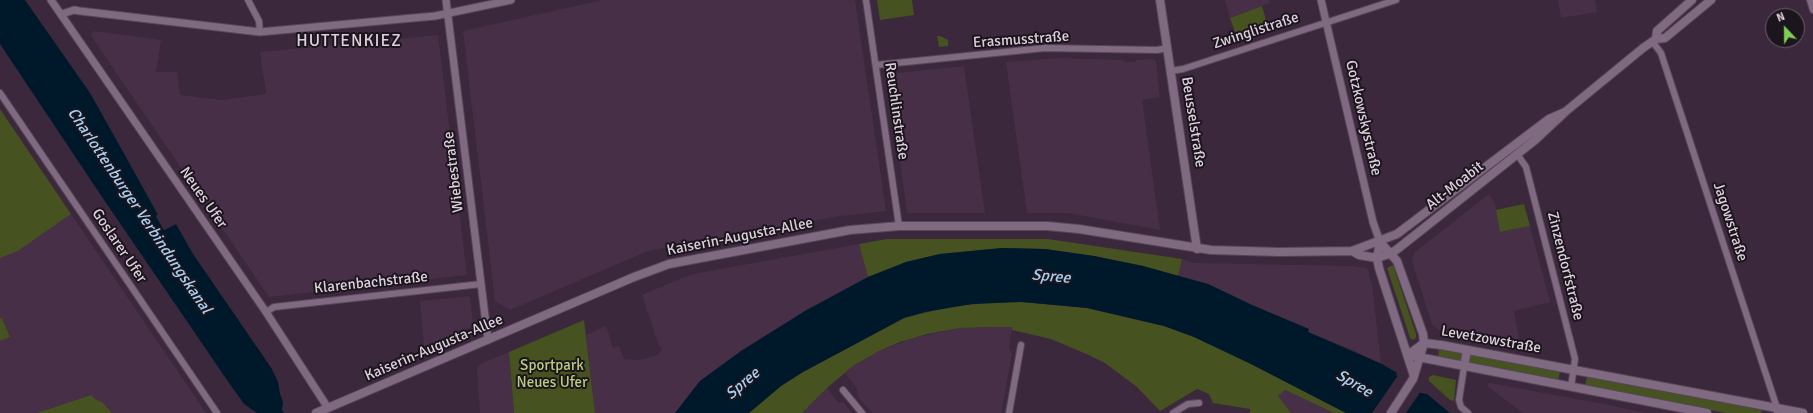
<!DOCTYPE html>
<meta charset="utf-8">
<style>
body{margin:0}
#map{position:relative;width:1813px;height:413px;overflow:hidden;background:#3b283c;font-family:Signika,sans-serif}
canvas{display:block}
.north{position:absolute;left:1765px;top:8px;width:40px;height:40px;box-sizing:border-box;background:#1d151e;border:1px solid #69606a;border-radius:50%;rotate:338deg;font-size:11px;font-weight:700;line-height:16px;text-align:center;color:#dcd0dd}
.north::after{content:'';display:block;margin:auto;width:14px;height:18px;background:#7ed053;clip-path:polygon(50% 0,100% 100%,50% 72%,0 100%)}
</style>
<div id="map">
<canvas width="1813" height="413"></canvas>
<div class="north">N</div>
</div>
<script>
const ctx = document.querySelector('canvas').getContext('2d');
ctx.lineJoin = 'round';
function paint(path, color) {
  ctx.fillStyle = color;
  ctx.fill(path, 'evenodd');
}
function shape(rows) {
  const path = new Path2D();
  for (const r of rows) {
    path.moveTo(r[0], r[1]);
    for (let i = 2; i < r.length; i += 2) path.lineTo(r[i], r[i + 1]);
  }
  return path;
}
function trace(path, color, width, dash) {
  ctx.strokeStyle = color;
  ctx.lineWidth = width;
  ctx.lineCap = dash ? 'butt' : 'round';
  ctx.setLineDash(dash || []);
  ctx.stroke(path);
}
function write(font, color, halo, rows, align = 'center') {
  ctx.font = font + ' Signika,sans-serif';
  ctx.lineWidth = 4;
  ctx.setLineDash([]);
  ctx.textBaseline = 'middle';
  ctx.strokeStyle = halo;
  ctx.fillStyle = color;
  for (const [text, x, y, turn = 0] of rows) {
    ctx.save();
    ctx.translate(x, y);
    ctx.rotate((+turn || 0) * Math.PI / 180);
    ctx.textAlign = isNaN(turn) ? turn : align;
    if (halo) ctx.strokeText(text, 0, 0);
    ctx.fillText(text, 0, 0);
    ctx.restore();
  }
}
paint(shape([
 [603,0,855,0,886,211,834,217,648,251,510,310,495,301,463,31],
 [1225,0,1269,0,1270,3,1230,18],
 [1558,0,1595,0,1597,12,1561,18],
 [94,31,161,40,156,72,177,72,180,95,222,100,266,94,260,52,438,35,467,275,269,297,100,49,91,35],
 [1058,58,1123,60,1125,62,1136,62,1136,60,1152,59,1156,61,1160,97,1142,100,1160,230,1068,213,1027,213,1006,62],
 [964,66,985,213,907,213,888,74],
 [1489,194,1495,204,1500,232,1530,226,1550,302,1514,311,1520,345,1439,330,1432,324,1412,261,1415,252],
 [71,214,206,413,112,413,102,402,95,399,91,395,37,413,0,413,0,341,10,337,2,318,0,318,0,258,18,251],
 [859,244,868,277,805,311,741,351,700,381,675,413,595,413,586,335,606,326,613,348,619,346,624,359,640,360,658,355,662,349,659,346,642,295,682,278,698,273],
 [1182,259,1194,263,1353,266,1366,268,1369,272,1371,284,1372,284,1381,364,1353,350,1308,332,1309,329,1252,305,1208,284,1178,276],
 [470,296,473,326,424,347,420,301],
 [991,327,1012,327,1009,349,1012,354,1001,413,872,413,858,397,857,388,845,373,853,366,877,352,913,338,960,328],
 [509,352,514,413,480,413,477,368,480,364],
 [1490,383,1604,404,1645,413,1523,413,1487,386],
 [827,388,838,402,844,403,852,413,802,413],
 [1285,390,1334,413,1291,413,1277,396]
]), '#472f48');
paint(shape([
 [877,0,912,0,914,15,880,20],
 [1262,6,1269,31,1238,40,1230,18],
 [937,36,940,36,948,40,948,46,939,47],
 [0,109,71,214,18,251,0,258],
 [1524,204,1530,226,1500,232,1496,210],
 [887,239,1048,239,1182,259,1178,276,1143,266,1094,256,1045,249,1002,248,940,254,906,262,868,277,859,244],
 [1393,265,1416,334,1416,338,1413,340,1410,338,1387,268],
 [996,302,1022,302,1087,308,1164,326,1194,337,1251,364,1346,413,1334,413,1285,390,1278,396,1291,413,1250,413,1250,409,1213,403,1209,394,1197,389,1160,411,1137,387,1105,363,1091,356,1051,339,1012,330,1012,327,991,327,960,328,927,334,900,342,877,352,853,366,827,388,802,413,749,413,781,386,803,372,904,318,948,307],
 [0,318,2,318,10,337,0,341],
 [584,320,595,413,514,413,509,352],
 [1439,348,1462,353,1461,362,1438,358],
 [1473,355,1560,371,1558,381,1470,364,1470,356],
 [1433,375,1456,380,1454,401,1450,400,1429,381,1429,377],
 [1587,377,1762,410,1761,413,1726,413,1586,386,1585,385],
 [91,395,95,399,102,402,112,413,37,413]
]), '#46521f');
paint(shape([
 [0,0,25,0,95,100,158,215,156,216,164,230,176,224,193,254,272,369,278,382,280,394,283,402,282,410,284,413,257,413,244,404,227,380,100,194,0,44],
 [1002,248,1045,249,1094,256,1143,266,1208,284,1252,305,1309,329,1308,332,1382,364,1397,373,1396,375,1421,393,1427,394,1450,413,1346,413,1251,364,1194,337,1164,326,1087,308,1022,302,972,304,925,312,904,318,803,372,781,386,749,413,675,413,700,381,741,351,805,311,868,277,906,262,940,254]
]), '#00192a');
paint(shape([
 [85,84,96,99,160,214,159,217,165,228,175,222,176,224,164,230,156,216,158,214],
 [1399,374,1421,391,1406,413,1372,413]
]), '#3b283c');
const minor = shape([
 [248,0,259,21,260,32],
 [866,0,899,226],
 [1810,0,1813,10],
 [1652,41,1661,53,1777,408,1777,413],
 [876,65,1045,48,1157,50,1168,48],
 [1171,71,1183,69,1396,0],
 [0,93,217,413],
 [1517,154,1526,167,1575,359,1571,387],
 [266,312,274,307,481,284],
 [1464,367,1459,400,1461,407,1468,413],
 [843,390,862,413],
 [1009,413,1021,345],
 [1173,413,1188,404,1199,403]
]);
const tertiary = shape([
 [51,0,266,312,328,408],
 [446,0,488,340],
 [1321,0,1373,222,1380,242],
 [62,14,74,10,80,11,260,32,435,16,511,0]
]);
const secondary = shape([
 [1160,0,1197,249],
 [1656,39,1657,31,1692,0],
 [1380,242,1397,261,1423,334,1424,343,1413,379,1391,413],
 [1380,242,1377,258,1379,268,1414,376],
 [1352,251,1359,255,1377,258,1392,253,1400,247,1535,140,1565,112,1643,48,1656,39,1665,38,1711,0],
 [1408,355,1424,343,1441,345,1803,413],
 [1408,355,1707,413],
 [1464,367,1467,350],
 [316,413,634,277,669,264,850,230,899,226,1047,226,1079,229,1211,250,1279,252,1352,251,1397,234,1549,119,1565,112]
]);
trace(minor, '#564657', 8);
trace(tertiary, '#564657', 9);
trace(secondary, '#564657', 10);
trace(minor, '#806a81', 6);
trace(tertiary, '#806a81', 7);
trace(secondary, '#806a81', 8);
write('15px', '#dcd0dd', '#1d151e', [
 ["Zwinglistraße",1256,31,-18],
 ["Erasmusstraße",1021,40,-4],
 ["Reuchlinstraße",896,111,82],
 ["Gotzkowskystraße",1363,118,77],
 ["Beusselstraße",1193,122,81],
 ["Wiebestraße",454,172,-97],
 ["Alt-Moabit",1455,186,-38],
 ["Neues Ufer",203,198,55],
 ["Jagowstraße",1730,222,72],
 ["Kaiserin-Augusta-Allee",740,237,-11],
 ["Goslarer Ufer",119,246,56],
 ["Zinzendorfstraße",1565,266,76],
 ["Klarenbachstraße",371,283,-6],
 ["Levetzowstraße",1491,340,10],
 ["Kaiserin-Augusta-Allee",434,348,-23]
]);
write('15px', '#b9ce7c', '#1d151e', [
 ["Sportpark",552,366],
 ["Neues Ufer",552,383]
]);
write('italic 16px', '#a5d2f3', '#1d151e', [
 ["Charlottenburger Verbindungskanal",139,211,56],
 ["Spree",1051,277,5],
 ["Spree",743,384,-41],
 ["Spree",1354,384,30]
]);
ctx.letterSpacing = '1px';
write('17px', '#dcd0dd', '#1d151e', [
 ["HUTTENKIEZ",349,42]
]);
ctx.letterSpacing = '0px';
</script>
